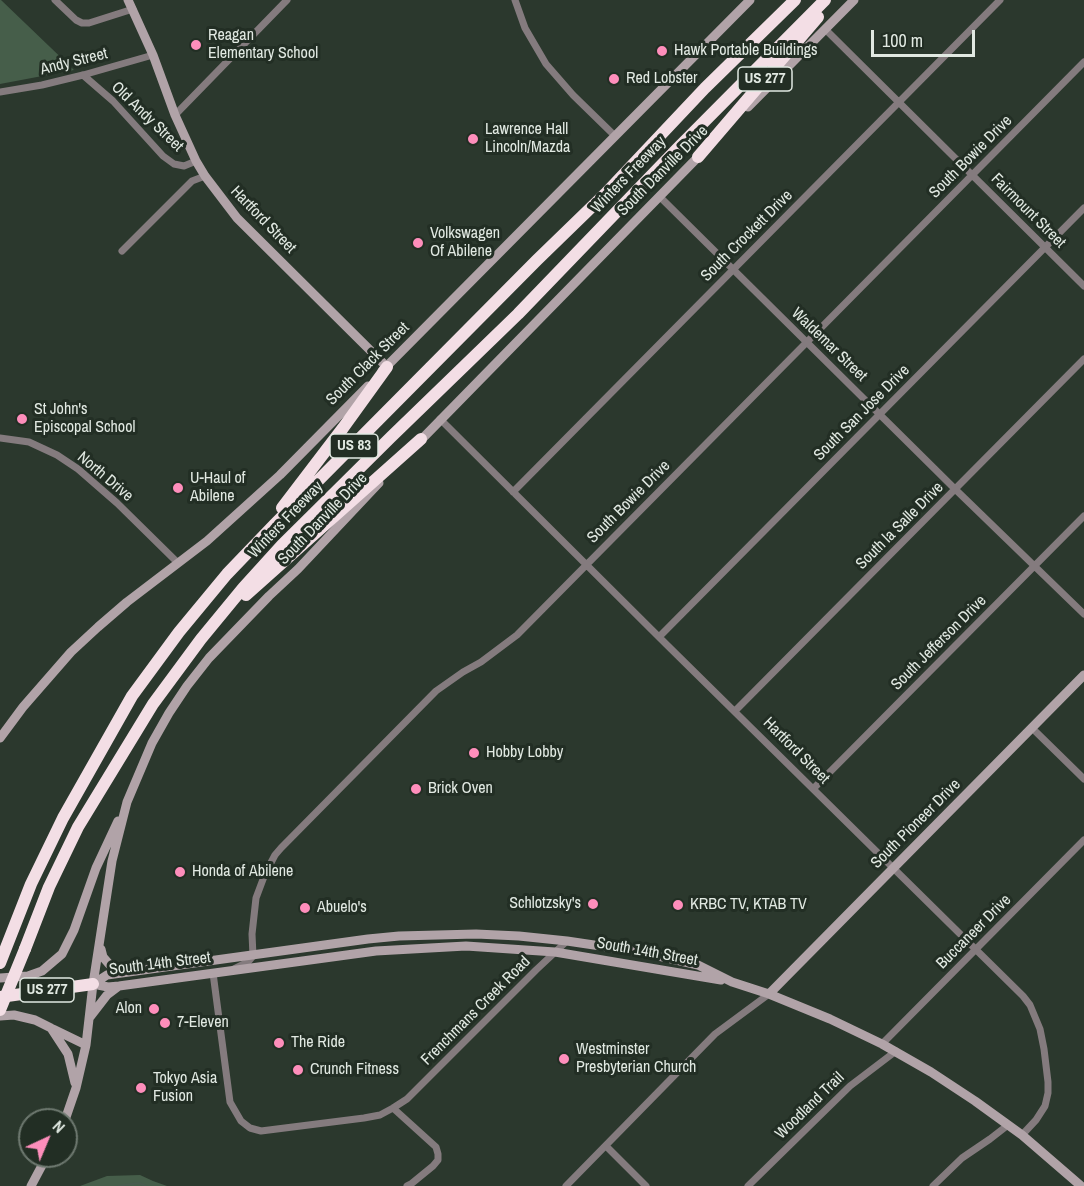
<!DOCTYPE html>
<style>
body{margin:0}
#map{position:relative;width:1084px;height:1186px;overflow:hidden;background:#2b382d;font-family:"Archivo Narrow",sans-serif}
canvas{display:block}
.north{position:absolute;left:18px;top:1108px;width:60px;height:60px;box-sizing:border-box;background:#222e24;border:2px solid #6e7970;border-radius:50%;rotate:44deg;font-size:16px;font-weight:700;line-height:24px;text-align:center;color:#e1e9e2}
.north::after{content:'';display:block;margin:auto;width:21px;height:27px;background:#fe8ebb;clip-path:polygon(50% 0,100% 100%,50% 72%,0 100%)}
.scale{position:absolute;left:871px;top:30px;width:104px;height:27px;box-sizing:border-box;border:3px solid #e1e9e2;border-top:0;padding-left:8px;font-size:18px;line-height:21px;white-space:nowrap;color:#e1e9e2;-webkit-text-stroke:4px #222e24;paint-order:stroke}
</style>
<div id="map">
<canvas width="1084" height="1186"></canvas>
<div class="north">N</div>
<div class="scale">100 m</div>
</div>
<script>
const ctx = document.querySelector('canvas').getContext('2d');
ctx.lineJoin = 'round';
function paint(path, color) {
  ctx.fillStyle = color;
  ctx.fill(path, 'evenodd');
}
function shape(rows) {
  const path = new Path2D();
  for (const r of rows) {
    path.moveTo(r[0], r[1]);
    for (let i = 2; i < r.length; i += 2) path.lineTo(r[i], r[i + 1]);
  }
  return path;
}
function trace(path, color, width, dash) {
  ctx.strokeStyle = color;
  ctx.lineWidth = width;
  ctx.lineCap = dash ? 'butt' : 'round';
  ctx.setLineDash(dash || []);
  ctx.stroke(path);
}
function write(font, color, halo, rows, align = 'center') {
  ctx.font = font + ' "Archivo Narrow",sans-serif';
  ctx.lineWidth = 6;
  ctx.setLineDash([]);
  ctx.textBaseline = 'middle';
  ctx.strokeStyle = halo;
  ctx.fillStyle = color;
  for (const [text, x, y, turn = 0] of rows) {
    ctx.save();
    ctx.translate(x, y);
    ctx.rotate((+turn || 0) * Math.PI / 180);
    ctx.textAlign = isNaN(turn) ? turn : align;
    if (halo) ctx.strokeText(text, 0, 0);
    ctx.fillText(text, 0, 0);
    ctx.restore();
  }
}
paint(shape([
 [0,0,1,0,74,70,0,84],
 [140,1175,153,1181,167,1186,80,1186,107,1176]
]), '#465e4a');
trace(shape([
 [118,1186,139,1183,146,1186]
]), '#485c4e', 2);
trace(shape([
 [55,0,76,20,82,23,89,23,133,9],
 [515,0,525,28,546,64,573,95,615,136],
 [825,29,1084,286],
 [83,75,113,101,163,156,174,164,184,166,196,161],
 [0,92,42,85,83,75,153,55],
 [175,115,287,0],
 [659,196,955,489,1084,614],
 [122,251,192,181,205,176],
 [440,419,666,644,1023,996,1030,1005,1040,1029,1044,1049,1048,1082,1048,1093,1045,1106,1036,1120,1022,1135],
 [0,438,29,442,57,455,78,469,117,503,178,563],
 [513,492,1000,0],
 [659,637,1084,208],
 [735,711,1084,359],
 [1032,728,1084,779],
 [813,789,1084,516],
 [234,969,248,962,253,956,252,934,256,898,265,874,275,855,281,848,436,691,463,672,481,662,517,635,1084,62],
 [213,973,230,1102,241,1121,250,1128,261,1131,364,1118,380,1115,393,1108,407,1099,536,970,567,941],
 [882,1044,1084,840],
 [393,1108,436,1147,438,1154,438,1160,433,1166,411,1184,407,1186],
 [606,1146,646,1186],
 [566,1186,715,1034,769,994],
 [748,1186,850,1086,896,1051],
 [933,1186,962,1158,990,1139,1008,1125]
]), '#847b7e', 7);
trace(shape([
 [128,0,153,55,175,115,196,161,205,176,237,218,387,367],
 [748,107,854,0],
 [382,371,750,0],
 [418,443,702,153],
 [0,738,23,707,71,652,98,627,127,602,207,541,238,513,280,475,368,386],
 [101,949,103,957,109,964,118,969,127,972],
 [0,978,28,976,42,971,62,954,74,930,96,868,118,821],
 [93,984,107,975,368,939,399,936,476,934,519,936,567,941,641,952,698,965,732,982,769,994,830,1019,882,1044,931,1072,975,1101,1022,1135,1081,1186],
 [93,984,108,987,119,986,376,951,466,946,555,952,721,980],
 [769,994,1084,675],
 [0,1016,14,1015,35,1020,51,1028,68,1054,75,1083],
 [90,1017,107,995,119,986],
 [53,1029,86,1045],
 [65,1120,76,1088,86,1045,93,984,112,861,127,802,152,743,169,713,187,686,209,658,269,596,298,569,379,483],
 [31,1186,47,1156]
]), '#b1a3a8', 9);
trace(shape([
 [698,157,818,17],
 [282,508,343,428,387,367],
 [246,595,421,439],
 [25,949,49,887,78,827,153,704,201,639,243,588,282,545,391,437,518,314,677,149,825,0],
 [0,963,31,884,63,818,132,696,179,632,227,574,275,524,537,260,605,194,705,88,795,0],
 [0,997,93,984]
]), '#f3dee5', 12);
trace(shape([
 [0,1010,25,949]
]), '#f3dee5', 12);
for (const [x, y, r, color] of [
 [196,45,6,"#fe8ebb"],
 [662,51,6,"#fe8ebb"],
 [614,79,6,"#fe8ebb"],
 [473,139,6,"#fe8ebb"],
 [418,243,6,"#fe8ebb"],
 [22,419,6,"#fe8ebb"],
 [178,488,6,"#fe8ebb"],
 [474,753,6,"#fe8ebb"],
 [416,789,6,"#fe8ebb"],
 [180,872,6,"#fe8ebb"],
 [593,904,6,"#fe8ebb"],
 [678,905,6,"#fe8ebb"],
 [305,908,6,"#fe8ebb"],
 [154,1009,6,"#fe8ebb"],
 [165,1023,6,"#fe8ebb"],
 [279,1043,6,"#fe8ebb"],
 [564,1059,6,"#fe8ebb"],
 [298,1070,6,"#fe8ebb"],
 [141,1088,6,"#fe8ebb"]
]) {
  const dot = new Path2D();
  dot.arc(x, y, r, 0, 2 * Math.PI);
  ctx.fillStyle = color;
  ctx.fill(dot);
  trace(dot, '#222e24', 2);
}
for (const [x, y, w] of [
 [765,79,54],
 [354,446,48],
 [47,990,54]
]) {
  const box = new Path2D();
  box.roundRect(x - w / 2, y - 12, w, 24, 4.5);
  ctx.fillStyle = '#222e24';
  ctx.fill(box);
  trace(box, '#e1e9e2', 1.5);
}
write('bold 15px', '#e1e9e2', null, [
 ["US 277",765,79],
 ["US 83",354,446],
 ["US 277",47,990]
]);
write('16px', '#e1e9e2', '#222e24', [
 ["Reagan",208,36],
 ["Elementary School",208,54],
 ["Hawk Portable Buildings",674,51],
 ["Red Lobster",626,79],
 ["Lawrence Hall",485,130],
 ["Lincoln/Mazda",485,148],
 ["Volkswagen",430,234],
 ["Of Abilene",430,252],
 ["St John's",34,410],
 ["Episcopal School",34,428],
 ["U-Haul of",190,479],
 ["Abilene",190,497],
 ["Hobby Lobby",486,753],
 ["Brick Oven",428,789],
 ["Honda of Abilene",192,872],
 ["Schlotzsky's",581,904,"right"],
 ["KRBC TV, KTAB TV",690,905],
 ["Abuelo's",317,908],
 ["Alon",142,1009,"right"],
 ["7-Eleven",177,1023],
 ["The Ride",291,1043],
 ["Westminster",576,1050],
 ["Presbyterian Church",576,1068],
 ["Crunch Fitness",310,1070],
 ["Tokyo Asia",153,1079],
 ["Fusion",153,1097]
], 'left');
write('16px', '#e1e9e2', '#222e24', [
 ["Andy Street",74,62,-14],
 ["Old Andy Street",147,117,44],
 ["South Bowie Drive",971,157,-45],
 ["South Danville Drive",663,171,-45],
 ["Winters Freeway",629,175,-46],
 ["Fairmount Street",1028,211,45],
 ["Hartford Street",263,220,46],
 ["South Crockett Drive",747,236,-45],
 ["Waldemar Street",829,345,44],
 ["South Clack Street",368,364,-45],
 ["South San Jose Drive",862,413,-45],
 ["North Drive",105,477,40],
 ["South Bowie Drive",629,502,-45],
 ["South Danville Drive",323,519,-46],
 ["Winters Freeway",286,520,-46],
 ["South la Salle Drive",900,526,-45],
 ["South Jefferson Drive",939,643,-45],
 ["Hartford Street",796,751,45],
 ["South Pioneer Drive",916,824,-45],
 ["Buccaneer Drive",974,932,-45],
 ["South 14th Street",647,952,10],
 ["South 14th Street",160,964,-7],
 ["Frenchmans Creek Road",476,1011,-45],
 ["Woodland Trail",810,1106,-44]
]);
</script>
